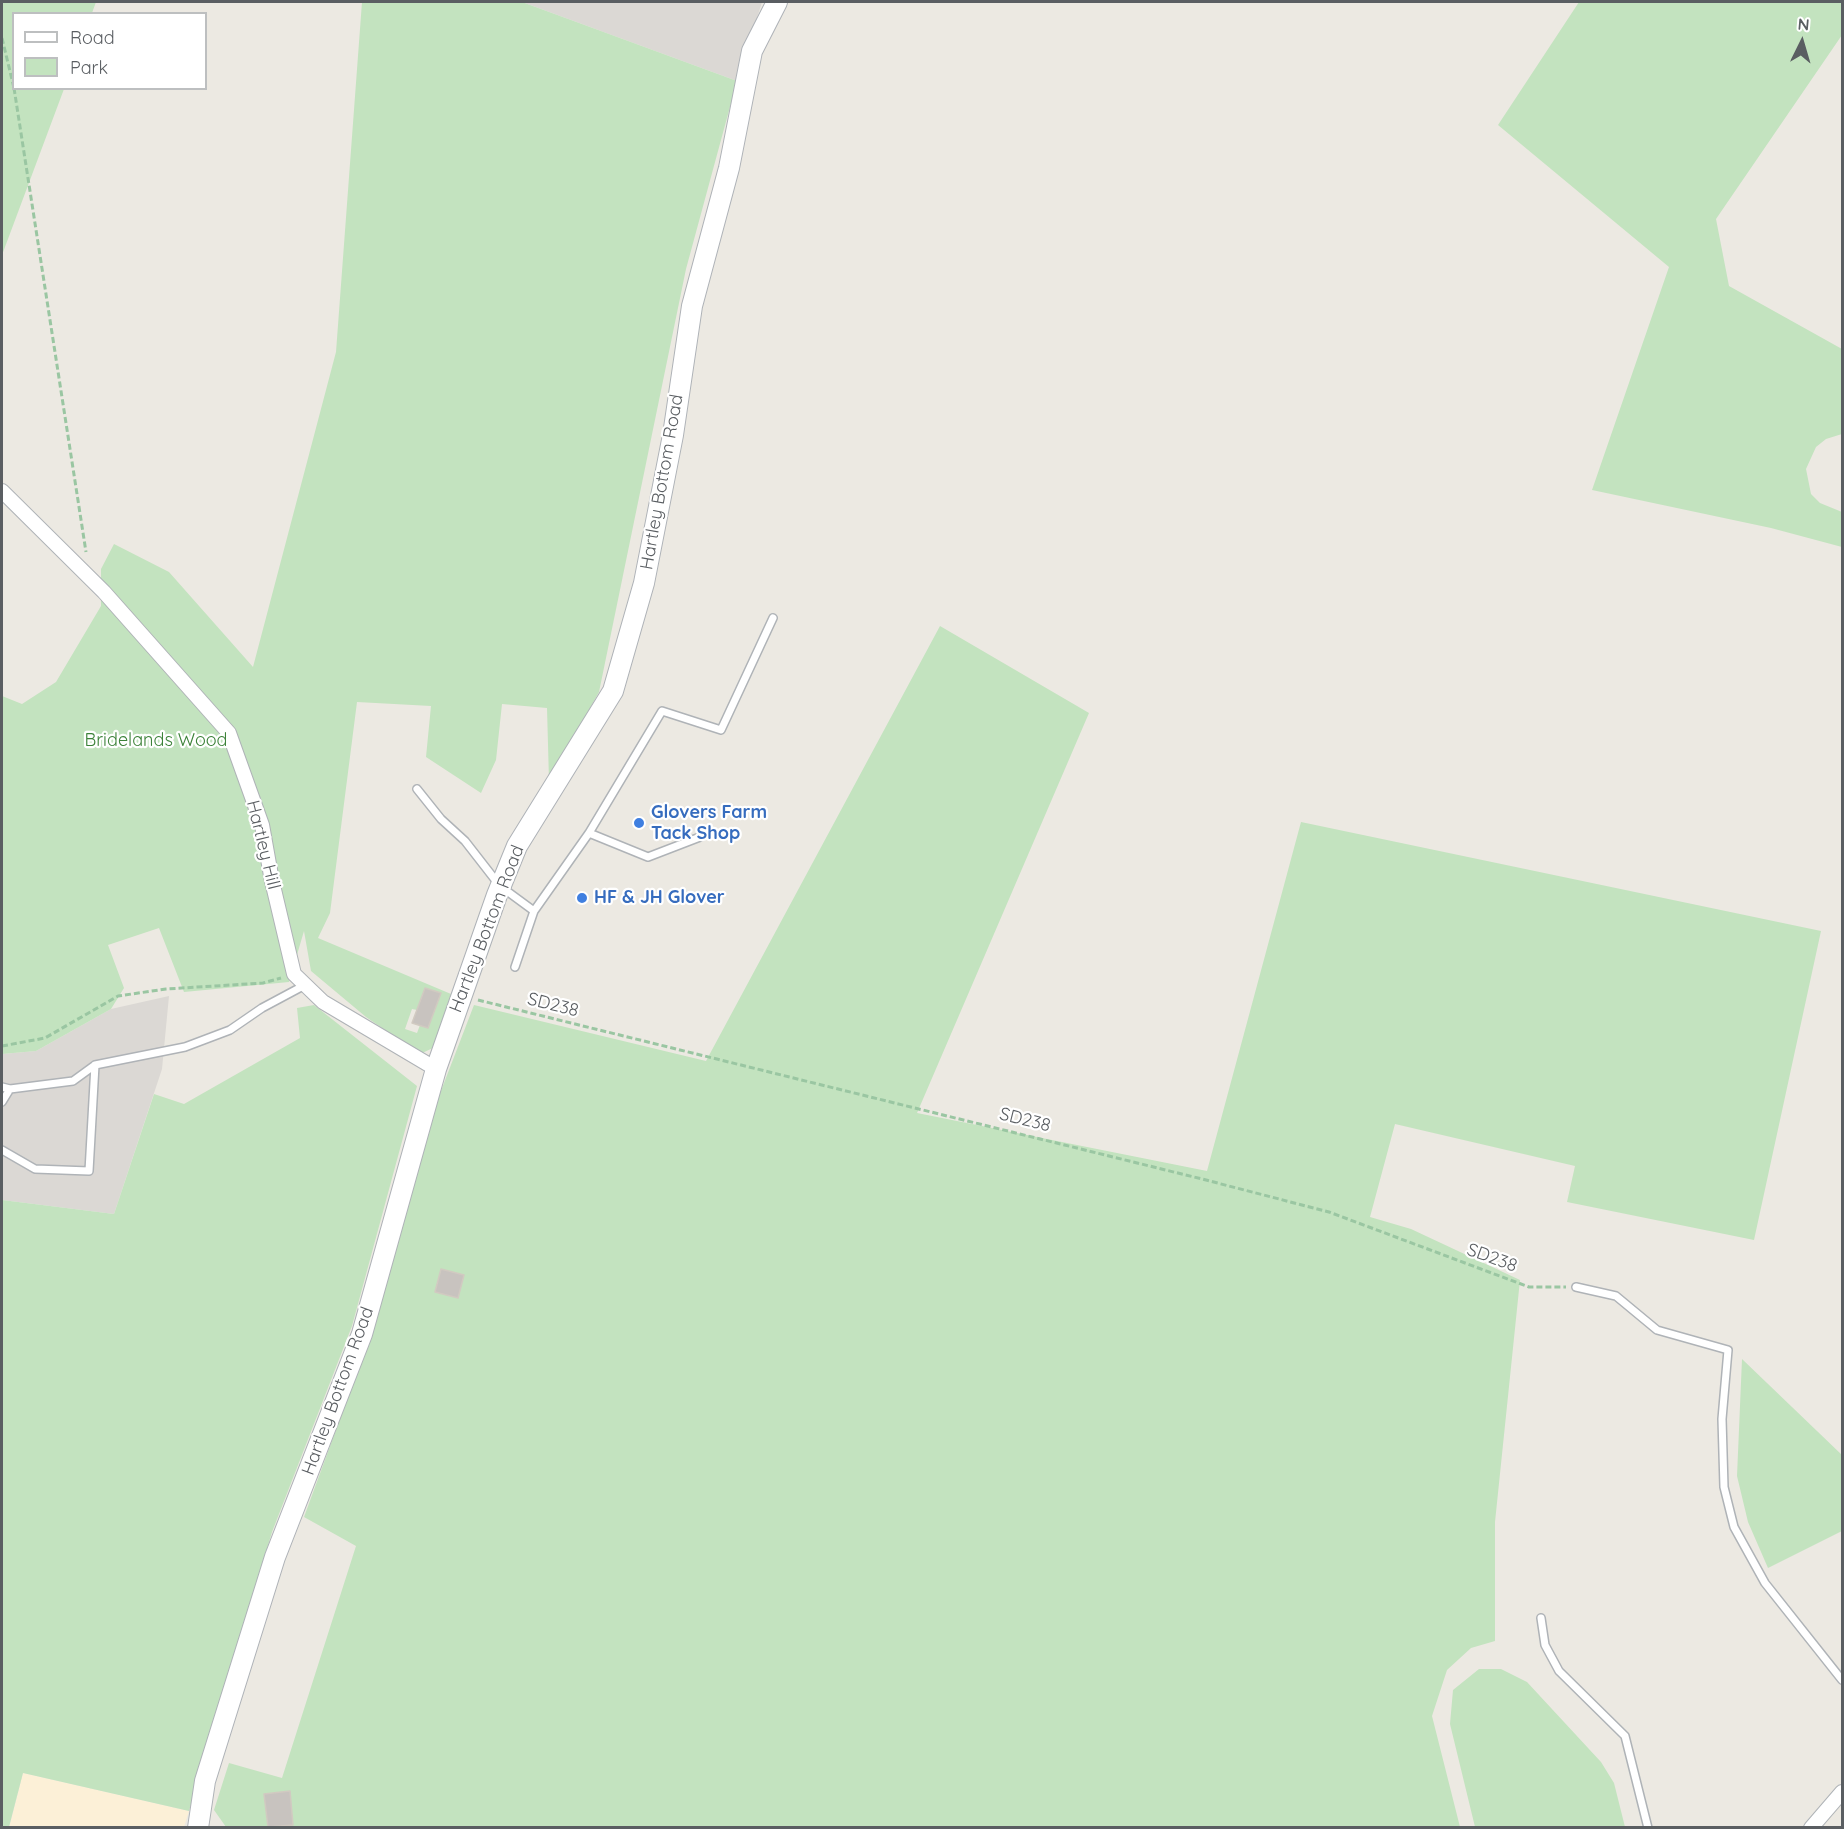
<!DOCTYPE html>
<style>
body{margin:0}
#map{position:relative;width:1844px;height:1829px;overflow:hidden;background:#ece9e2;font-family:Quicksand,sans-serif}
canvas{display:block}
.frame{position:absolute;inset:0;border:3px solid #5a5e62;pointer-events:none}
.legend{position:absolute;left:12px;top:12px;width:195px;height:78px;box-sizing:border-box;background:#fff;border:2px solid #bdbfc0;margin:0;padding:8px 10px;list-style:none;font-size:18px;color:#5a5e62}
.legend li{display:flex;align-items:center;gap:12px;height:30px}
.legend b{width:30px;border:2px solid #bdbfc0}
.north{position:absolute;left:1772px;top:12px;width:60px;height:60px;-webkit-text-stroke:4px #fff;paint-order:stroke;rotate:5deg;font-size:16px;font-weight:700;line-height:24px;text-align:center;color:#5a5e62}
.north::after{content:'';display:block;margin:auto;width:21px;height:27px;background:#5a5e62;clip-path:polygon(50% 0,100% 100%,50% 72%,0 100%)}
</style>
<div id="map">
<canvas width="1844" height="1829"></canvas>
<div class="frame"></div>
<ul class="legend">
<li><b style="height:8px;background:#fff"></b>Road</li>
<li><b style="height:16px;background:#c3e3bf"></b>Park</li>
</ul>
<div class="north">N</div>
</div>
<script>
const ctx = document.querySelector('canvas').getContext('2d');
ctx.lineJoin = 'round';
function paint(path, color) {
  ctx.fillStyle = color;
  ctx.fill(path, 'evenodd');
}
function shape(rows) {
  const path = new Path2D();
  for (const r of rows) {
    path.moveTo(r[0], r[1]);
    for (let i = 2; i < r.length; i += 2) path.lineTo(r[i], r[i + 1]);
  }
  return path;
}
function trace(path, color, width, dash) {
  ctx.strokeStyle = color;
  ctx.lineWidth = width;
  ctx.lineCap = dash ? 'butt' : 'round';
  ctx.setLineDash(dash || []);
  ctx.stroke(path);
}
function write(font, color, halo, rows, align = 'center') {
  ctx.font = font + ' Quicksand,sans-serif';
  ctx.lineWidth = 4.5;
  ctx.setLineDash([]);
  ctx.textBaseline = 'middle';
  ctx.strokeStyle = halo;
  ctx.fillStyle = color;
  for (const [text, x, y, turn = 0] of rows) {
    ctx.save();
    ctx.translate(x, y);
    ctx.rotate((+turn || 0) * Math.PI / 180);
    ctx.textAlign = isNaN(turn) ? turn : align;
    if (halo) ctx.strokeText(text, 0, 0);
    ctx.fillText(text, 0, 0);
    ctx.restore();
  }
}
paint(shape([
 [23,1773,189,1811,184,1827,9,1828]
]), '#fcf0d7');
paint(shape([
 [522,2,762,2,737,81],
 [169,996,162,1069,114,1214,2,1200,2,1054,36,1051,111,1009]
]), '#dbd8d4');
paint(shape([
 [2,2,96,2,92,13,14,14,14,88,64,89,2,255],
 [362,2,522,2,737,81,686,269,599,692,549,781,547,708,502,704,496,760,481,793,426,757,431,706,357,702,330,913,318,938,451,994,433,1048,420,1054,366,1017,311,971,304,931,289,982,184,992,159,928,108,945,124,988,111,1009,36,1051,2,1054,2,696,22,704,56,682,101,606,101,569,114,544,169,572,253,667,336,352],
 [425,988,440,993,428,1028,420,1025,417,1033,405,1029,412,1009,417,1010],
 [1579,2,1842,2,1842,35,1716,219,1729,286,1842,349,1842,434,1826,439,1816,447,1806,469,1811,494,1820,503,1842,512,1842,547,1771,528,1592,490,1669,267,1498,125],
 [940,626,1089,713,917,1113,1207,1171,1301,822,1821,931,1754,1240,1567,1202,1575,1166,1395,1124,1370,1217,1411,1229,1520,1280,1495,1522,1495,1641,1471,1648,1447,1670,1432,1716,1460,1827,270,1827,293,1825,289,1791,265,1794,268,1827,226,1827,214,1810,229,1763,282,1778,356,1546,304,1517,362,1359,409,1174,474,1005,706,1061],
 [441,1270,464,1275,458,1298,435,1292],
 [314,1005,417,1086,352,1326,272,1532,189,1811,23,1773,9,1827,2,1828,2,1200,114,1214,154,1094,184,1104,300,1038,297,1008],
 [1742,1359,1842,1455,1842,1531,1768,1568,1748,1522,1737,1476],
 [1479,1669,1501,1669,1527,1682,1601,1762,1614,1783,1625,1827,1475,1827,1450,1724,1453,1690]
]), '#c3e3bf');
const building = shape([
 [425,988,441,993,428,1028,412,1023,425,988],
 [441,1269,464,1275,458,1298,435,1292,441,1269],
 [290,1791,293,1825,268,1827,264,1794,290,1791]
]);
paint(building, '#c8c3bf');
trace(building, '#d1cac1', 1.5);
const lane = shape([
 [417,789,441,819,465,841,500,886,534,911],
 [589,833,648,857,700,837],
 [515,967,534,911,589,833,662,711,721,730,773,618],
 [2,1087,10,1089,73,1081,95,1065,185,1047,230,1030,262,1008,305,985],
 [2,1102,10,1089],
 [2,1150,35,1169,89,1171,95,1065],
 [1576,1287,1616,1296,1657,1330,1728,1350,1722,1419,1724,1487,1734,1527,1765,1583,1842,1680],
 [1541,1618,1545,1645,1559,1671,1625,1736,1648,1828]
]);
const street = shape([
 [2,491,104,592,229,733,262,825,272,881,294,974,323,1002,436,1069],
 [1811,1828,1842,1792]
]);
const secondary = shape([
 [198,1828,205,1781,275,1557,362,1334,436,1069,497,895,517,846,613,691,644,583,673,435,692,306,729,168,752,51,777,2]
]);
trace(lane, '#afb3b7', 10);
trace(street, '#afb3b7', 16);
trace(secondary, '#aeb2b7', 22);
trace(shape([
 [2,38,14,88],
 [14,88,86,552],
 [478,1000,1202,1179,1329,1212,1529,1287,1566,1287],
 [2,1046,45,1038,118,996,166,989,263,983,281,978]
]), '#9ac6a2', 3, [6, 3]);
trace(lane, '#fff', 7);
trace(street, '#fff', 14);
trace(secondary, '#fff', 20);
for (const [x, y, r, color] of [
 [639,823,6,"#3f7fe0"],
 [582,898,6,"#3f7fe0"]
]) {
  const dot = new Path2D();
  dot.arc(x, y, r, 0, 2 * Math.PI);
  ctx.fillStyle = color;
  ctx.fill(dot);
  trace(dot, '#fff', 2);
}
write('18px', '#5a5e62', '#fff', [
 ["Hartley Bottom Road",662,482,-80],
 ["Hartley Hill",263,845,76],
 ["Hartley Bottom Road",487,929,-69],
 ["SD238",553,1005,14],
 ["SD238",1025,1120,14],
 ["SD238",1492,1258,20],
 ["Hartley Bottom Road",338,1391,-70]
]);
write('18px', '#3c8239', '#fff', [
 ["Bridelands Wood",156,741]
]);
write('bold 18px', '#366cbe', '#fff', [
 ["Glovers Farm",651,813],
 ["Tack Shop",651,834],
 ["HF & JH Glover",594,898]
], 'left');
</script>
